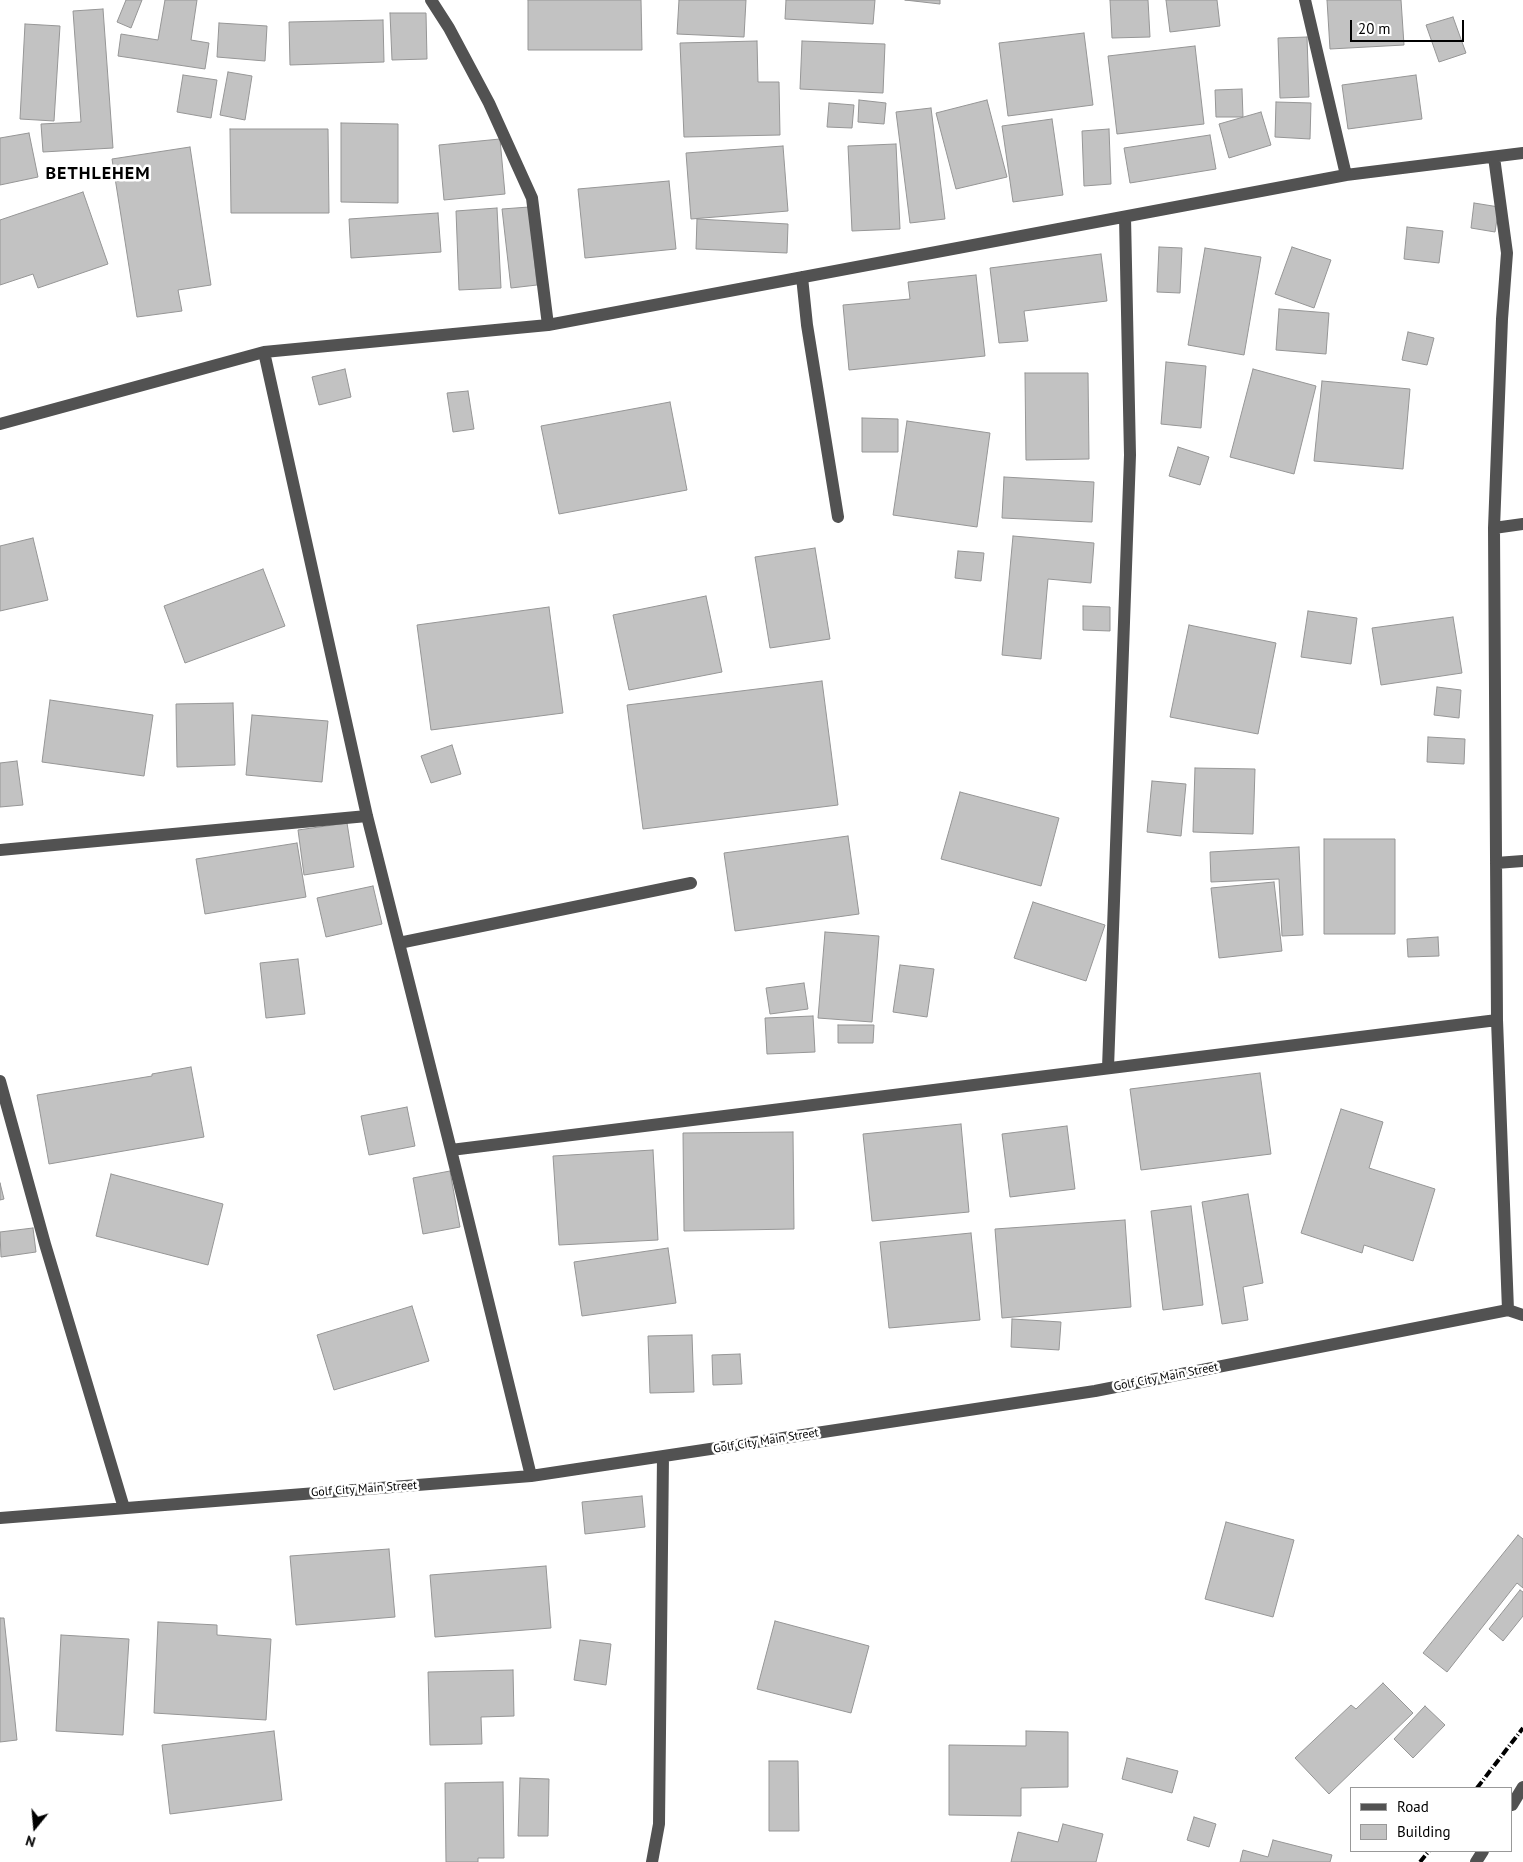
<!DOCTYPE html>
<style>
body{margin:0}
#map{position:relative;width:1523px;height:1862px;overflow:hidden;background:#fff;font-family:"PT Sans",sans-serif}
canvas{display:block}
.legend{position:absolute;left:1350px;top:1787px;width:162px;height:65px;box-sizing:border-box;background:#fff;border:1px solid #999;margin:0;padding:6px 9px;list-style:none;font-size:15px;color:#000}
.legend li{display:flex;align-items:center;gap:10px;height:25px}
.legend b{width:25px;border:1px solid #999}
.north{position:absolute;left:10px;top:1802px;width:50px;height:50px;-webkit-text-stroke:4px #fff;paint-order:stroke;rotate:197deg;font-size:14px;font-weight:700;line-height:20px;text-align:center;color:#000}
.north::after{content:'';display:block;margin:auto;width:18px;height:22px;background:#000;clip-path:polygon(50% 0,100% 100%,50% 72%,0 100%)}
.scale{position:absolute;left:1350px;top:20px;width:114px;height:22px;box-sizing:border-box;border:2px solid #000;border-top:0;padding-left:6px;font-size:15px;line-height:18px;white-space:nowrap;color:#000;-webkit-text-stroke:4px #fff;paint-order:stroke}
</style>
<div id="map">
<canvas width="1523" height="1862"></canvas>
<ul class="legend">
<li><b style="height:6px;background:#525252"></b>Road</li>
<li><b style="height:14px;background:#c2c2c2"></b>Building</li>
</ul>
<div class="north">N</div>
<div class="scale">20 m</div>
</div>
<script>
const ctx = document.querySelector('canvas').getContext('2d');
ctx.lineJoin = 'round';
function paint(path, color) {
  ctx.fillStyle = color;
  ctx.fill(path, 'evenodd');
}
function shape(rows) {
  const path = new Path2D();
  for (const r of rows) {
    path.moveTo(r[0], r[1]);
    for (let i = 2; i < r.length; i += 2) path.lineTo(r[i], r[i + 1]);
  }
  return path;
}
function trace(path, color, width, dash) {
  ctx.strokeStyle = color;
  ctx.lineWidth = width;
  ctx.lineCap = dash ? 'butt' : 'round';
  ctx.setLineDash(dash || []);
  ctx.stroke(path);
}
function write(font, color, halo, rows, align = 'center') {
  ctx.font = font + ' "PT Sans",sans-serif';
  ctx.lineWidth = 5;
  ctx.setLineDash([]);
  ctx.textBaseline = 'middle';
  ctx.strokeStyle = halo;
  ctx.fillStyle = color;
  for (const [text, x, y, turn = 0] of rows) {
    ctx.save();
    ctx.translate(x, y);
    ctx.rotate((+turn || 0) * Math.PI / 180);
    ctx.textAlign = isNaN(turn) ? turn : align;
    if (halo) ctx.strokeText(text, 0, 0);
    ctx.fillText(text, 0, 0);
    ctx.restore();
  }
}
const building = shape([
 [126,0,142,0,131,28,117,22,126,0],
 [165,0,197,0,191,40,209,43,205,69,118,56,121,34,158,40,165,0],
 [528,0,641,0,642,50,528,50,528,0],
 [679,0,746,0,744,37,677,34,679,0],
 [786,0,875,0,873,24,785,19,786,0],
 [905,0,940,0,940,4,905,0],
 [1110,0,1148,0,1150,37,1112,38,1110,0],
 [1166,0,1217,0,1220,26,1170,32,1166,0],
 [1327,0,1401,0,1404,45,1330,49,1327,0],
 [103,9,113,148,43,152,41,124,81,122,73,11,103,9],
 [390,13,426,13,427,59,392,60,390,13],
 [1453,17,1466,53,1439,62,1426,25,1453,17],
 [383,20,384,62,290,65,289,22,383,20],
 [219,23,267,26,265,61,217,57,219,23],
 [25,24,60,26,54,121,20,119,25,24],
 [1084,33,1093,105,1008,116,999,43,1084,33],
 [1307,37,1309,97,1280,98,1278,38,1307,37],
 [757,41,758,82,779,82,780,135,684,137,680,43,757,41],
 [802,41,885,44,883,93,800,89,802,41],
 [1195,46,1204,124,1117,134,1108,56,1195,46],
 [228,72,252,76,245,120,220,115,228,72],
 [183,75,217,80,211,118,177,112,183,75],
 [1416,75,1422,119,1348,129,1342,85,1416,75],
 [1242,89,1243,117,1216,117,1215,90,1242,89],
 [859,100,886,103,884,124,858,122,859,100],
 [987,100,1007,177,956,189,936,113,987,100],
 [1276,102,1311,103,1310,139,1275,137,1276,102],
 [829,103,854,105,852,128,827,127,829,103],
 [931,108,945,219,910,223,896,112,931,108],
 [1261,112,1271,145,1229,158,1219,124,1261,112],
 [1052,119,1063,195,1013,202,1002,126,1052,119],
 [341,123,398,124,398,203,341,202,341,123],
 [230,129,328,129,329,213,231,213,230,129],
 [1109,129,1111,184,1084,186,1082,131,1109,129],
 [29,133,38,177,0,185,0,138,29,133],
 [1210,135,1216,169,1130,183,1124,148,1210,135],
 [500,139,505,194,444,200,439,145,500,139],
 [896,144,900,229,852,231,848,146,896,144],
 [783,146,788,211,691,219,686,153,783,146],
 [190,147,211,285,178,290,182,311,137,317,112,159,190,147],
 [669,181,676,249,585,258,578,189,669,181],
 [83,192,108,264,38,288,33,274,0,285,0,220,83,192],
 [1474,203,1499,207,1495,232,1471,228,1474,203],
 [529,207,537,285,511,288,502,209,529,207],
 [497,208,501,288,459,290,456,211,497,208],
 [438,213,441,252,351,258,349,219,438,213],
 [697,219,788,224,787,253,696,249,697,219],
 [1407,227,1443,231,1439,263,1404,259,1407,227],
 [1159,247,1182,248,1180,293,1157,292,1159,247],
 [1292,247,1331,260,1314,308,1275,294,1292,247],
 [1205,248,1261,257,1244,355,1188,345,1205,248],
 [1101,254,1107,301,1024,311,1028,341,999,343,990,268,1101,254],
 [976,275,985,356,849,370,843,305,910,299,908,282,976,275],
 [1279,309,1329,313,1326,354,1276,350,1279,309],
 [1408,332,1434,338,1427,365,1402,360,1408,332],
 [1166,362,1206,366,1201,428,1161,424,1166,362],
 [345,369,351,397,319,405,312,377,345,369],
 [1253,369,1316,386,1294,474,1230,457,1253,369],
 [1025,373,1088,373,1089,459,1026,460,1025,373],
 [1322,381,1410,389,1403,469,1314,461,1322,381],
 [468,391,474,429,453,432,447,393,468,391],
 [670,402,687,490,559,514,541,426,670,402],
 [862,418,898,419,898,452,862,452,862,418],
 [907,421,990,433,977,527,893,515,907,421],
 [1178,447,1209,457,1200,485,1169,476,1178,447],
 [1004,477,1094,482,1092,522,1002,518,1004,477],
 [1013,536,1094,543,1091,583,1048,579,1041,659,1002,655,1013,536],
 [33,538,48,600,0,611,0,546,33,538],
 [815,548,830,639,770,648,755,557,815,548],
 [958,551,984,553,981,581,955,578,958,551],
 [263,569,285,626,185,663,164,606,263,569],
 [706,596,722,672,629,690,613,615,706,596],
 [1083,606,1110,607,1110,631,1083,630,1083,606],
 [549,607,563,713,431,730,417,625,549,607],
 [1308,611,1357,618,1351,664,1301,657,1308,611],
 [1453,617,1462,673,1381,685,1372,628,1453,617],
 [1189,625,1276,643,1258,734,1170,717,1189,625],
 [822,681,838,805,643,829,627,705,822,681],
 [1437,687,1461,690,1459,718,1434,715,1437,687],
 [50,700,153,715,144,776,42,762,50,700],
 [233,703,235,765,177,767,176,704,233,703],
 [252,715,328,721,322,782,246,775,252,715],
 [1428,737,1465,739,1464,764,1427,762,1428,737],
 [452,745,461,774,431,783,421,756,452,745],
 [17,761,23,805,0,807,0,763,17,761],
 [1195,768,1255,769,1253,834,1193,832,1195,768],
 [1152,781,1186,784,1181,836,1147,832,1152,781],
 [960,792,1059,818,1041,886,941,859,960,792],
 [347,823,354,867,304,875,298,830,347,823],
 [848,836,859,914,735,931,724,853,848,836],
 [1324,839,1395,839,1395,934,1324,934,1324,839],
 [297,843,306,897,205,914,196,859,297,843],
 [1299,847,1303,935,1282,936,1279,879,1211,882,1210,852,1299,847],
 [1274,882,1282,951,1219,958,1211,888,1274,882],
 [373,886,382,924,326,937,317,898,373,886],
 [1033,902,1105,925,1086,981,1014,958,1033,902],
 [825,932,879,936,872,1022,818,1018,825,932],
 [1438,937,1439,956,1408,957,1407,939,1438,937],
 [298,959,305,1014,266,1018,260,963,298,959],
 [900,965,934,969,927,1017,893,1012,900,965],
 [804,983,808,1009,770,1014,766,988,804,983],
 [813,1016,815,1052,767,1054,765,1018,813,1016],
 [838,1025,874,1025,873,1043,838,1043,838,1025],
 [191,1067,204,1137,49,1164,37,1095,152,1076,152,1074,191,1067],
 [1260,1073,1271,1154,1141,1170,1130,1089,1260,1073],
 [407,1107,415,1146,369,1155,361,1116,407,1107],
 [1341,1109,1383,1122,1369,1168,1435,1189,1413,1261,1364,1245,1362,1253,1301,1233,1341,1109],
 [961,1124,969,1212,872,1221,863,1134,961,1124],
 [1067,1126,1075,1189,1010,1197,1002,1134,1067,1126],
 [793,1132,794,1229,684,1231,683,1133,793,1132],
 [653,1150,658,1240,559,1245,553,1156,653,1150],
 [450,1171,460,1227,423,1234,413,1178,450,1171],
 [111,1174,223,1204,208,1265,96,1236,111,1174],
 [0,1183,4,1199,0,1200,0,1183],
 [1248,1194,1263,1283,1243,1287,1248,1320,1222,1324,1202,1202,1248,1194],
 [1191,1206,1203,1305,1163,1310,1151,1211,1191,1206],
 [1125,1220,1131,1307,1002,1318,995,1229,1125,1220],
 [33,1228,36,1252,1,1257,0,1232,33,1228],
 [971,1233,980,1320,889,1328,880,1242,971,1233],
 [668,1248,676,1303,582,1316,574,1262,668,1248],
 [412,1306,429,1361,334,1390,317,1335,412,1306],
 [1012,1319,1061,1322,1059,1350,1011,1347,1012,1319],
 [692,1335,694,1392,650,1393,648,1336,692,1335],
 [740,1354,742,1384,713,1385,712,1355,740,1354],
 [642,1496,645,1527,585,1534,582,1502,642,1496],
 [1226,1522,1294,1540,1273,1617,1205,1599,1226,1522],
 [1518,1535,1523,1539,1523,1588,1517,1583,1447,1672,1423,1653,1518,1535],
 [389,1549,395,1617,296,1625,290,1556,389,1549],
 [546,1566,551,1628,435,1637,430,1575,546,1566],
 [1520,1590,1523,1592,1523,1616,1503,1641,1489,1629,1520,1590],
 [0,1618,4,1618,17,1740,0,1742,0,1618],
 [775,1621,869,1646,851,1713,757,1689,775,1621],
 [158,1622,217,1625,217,1635,271,1639,266,1720,154,1713,158,1622],
 [61,1635,129,1639,123,1735,56,1731,61,1635],
 [580,1640,611,1644,606,1685,574,1680,580,1640],
 [513,1670,514,1716,481,1717,482,1744,430,1745,428,1672,513,1670],
 [1383,1683,1413,1713,1329,1794,1295,1758,1351,1705,1356,1709,1383,1683],
 [1425,1706,1445,1725,1413,1758,1394,1739,1425,1706],
 [274,1731,282,1800,170,1814,162,1745,274,1731],
 [1026,1731,1068,1732,1068,1787,1021,1788,1021,1816,949,1815,949,1745,1026,1746,1026,1731],
 [1127,1758,1178,1771,1172,1793,1122,1779,1127,1758],
 [769,1761,798,1761,799,1831,769,1831,769,1761],
 [520,1778,549,1779,548,1836,518,1836,520,1778],
 [503,1782,504,1858,478,1858,478,1862,446,1862,445,1783,503,1782],
 [1194,1817,1216,1824,1209,1847,1187,1840,1194,1817],
 [1063,1824,1103,1834,1096,1862,1011,1862,1018,1832,1058,1842,1063,1824],
 [1273,1840,1332,1855,1330,1862,1240,1862,1243,1850,1268,1857,1273,1840]
]);
paint(building, '#c2c2c2');
trace(building, '#969696', 1);
trace(shape([
 [431,0,449,28,489,103,532,198,548,325,1346,175,1523,153],
 [1305,0,1346,175],
 [1494,157,1507,253,1502,319,1494,528,1523,524],
 [802,277,807,325,838,517],
 [0,424,264,352],
 [1494,528,1497,1020,1508,1310],
 [0,850,367,816],
 [1496,863,1523,861],
 [399,943,691,883],
 [1108,1068,1130,455,1125,217],
 [0,1081,45,1244,124,1508],
 [451,1150,367,816,264,352,548,325],
 [531,1476,451,1150,1497,1020],
 [0,1518,531,1476,1095,1391,1508,1310,1523,1315],
 [1512,1805,1523,1787],
 [652,1862,659,1824,663,1456],
 [1476,1862,1483,1851]
]), '#525252', 12);
trace(shape([
 [1477,1788,1523,1728],
 [1420,1862,1429,1851]
]), '#000', 4, [8, 2.5, 1, 2.5]);
write('12px', '#000', '#fff', [
 ["Golf City Main Street",1166,1377,-11],
 ["Golf City Main Street",766,1441,-9],
 ["Golf City Main Street",364,1489,-4]
]);
ctx.letterSpacing = '1px';
write('bold 18px', '#000', '#fff', [
 ["BETHLEHEM",98,174]
]);
ctx.letterSpacing = '0px';
</script>
